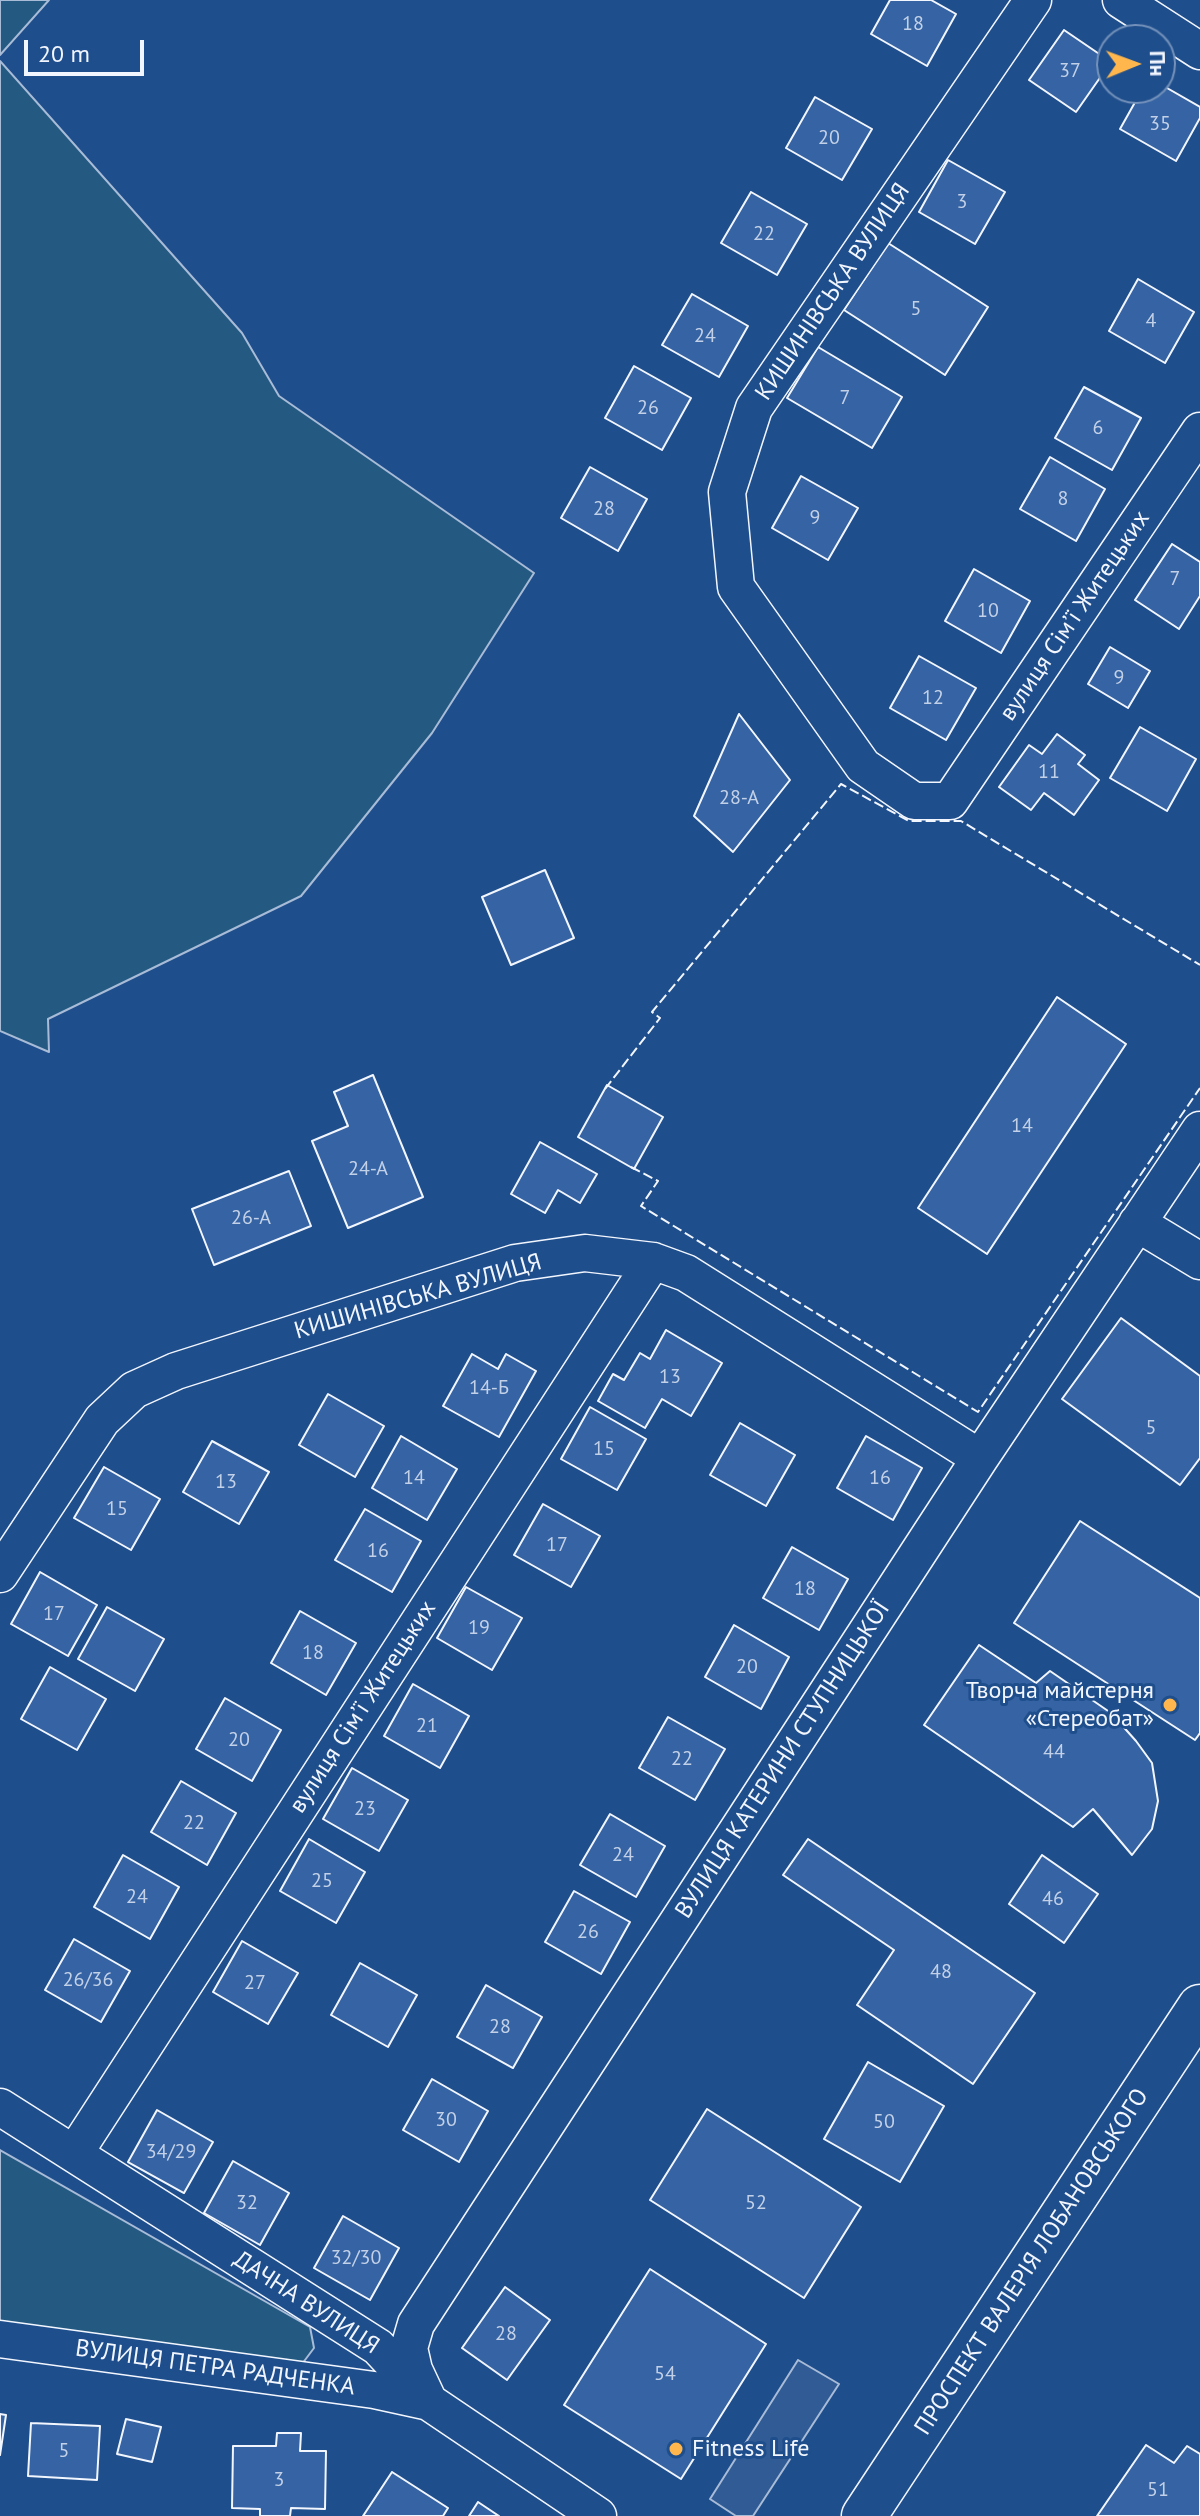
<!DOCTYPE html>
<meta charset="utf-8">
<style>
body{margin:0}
#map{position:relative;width:1200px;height:2516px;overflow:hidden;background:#1f4e8c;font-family:"PT Sans",sans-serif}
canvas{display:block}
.north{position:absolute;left:1096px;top:24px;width:80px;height:80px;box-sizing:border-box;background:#1f4e8c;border:2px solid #7391ba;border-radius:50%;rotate:89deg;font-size:22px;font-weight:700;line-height:32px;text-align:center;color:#f2f6ff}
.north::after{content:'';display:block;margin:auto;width:28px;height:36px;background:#ffb74d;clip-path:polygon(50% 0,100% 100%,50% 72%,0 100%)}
.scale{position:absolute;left:24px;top:40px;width:120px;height:36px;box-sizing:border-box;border:4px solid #f2f6ff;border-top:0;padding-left:10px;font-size:24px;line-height:28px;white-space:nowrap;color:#f2f6ff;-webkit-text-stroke:6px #1f4e8c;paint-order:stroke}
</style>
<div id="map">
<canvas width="1200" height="2516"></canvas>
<div class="north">Пн</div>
<div class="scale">20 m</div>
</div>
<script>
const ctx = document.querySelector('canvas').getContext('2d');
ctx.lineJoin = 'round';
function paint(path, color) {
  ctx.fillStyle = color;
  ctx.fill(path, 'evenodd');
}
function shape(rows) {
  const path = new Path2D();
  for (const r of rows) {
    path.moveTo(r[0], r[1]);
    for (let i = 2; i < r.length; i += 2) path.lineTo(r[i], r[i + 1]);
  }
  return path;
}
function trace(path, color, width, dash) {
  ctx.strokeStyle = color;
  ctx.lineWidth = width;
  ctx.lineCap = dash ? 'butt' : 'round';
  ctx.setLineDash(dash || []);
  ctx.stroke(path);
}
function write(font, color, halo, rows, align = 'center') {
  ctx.font = font + ' "PT Sans",sans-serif';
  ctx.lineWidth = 6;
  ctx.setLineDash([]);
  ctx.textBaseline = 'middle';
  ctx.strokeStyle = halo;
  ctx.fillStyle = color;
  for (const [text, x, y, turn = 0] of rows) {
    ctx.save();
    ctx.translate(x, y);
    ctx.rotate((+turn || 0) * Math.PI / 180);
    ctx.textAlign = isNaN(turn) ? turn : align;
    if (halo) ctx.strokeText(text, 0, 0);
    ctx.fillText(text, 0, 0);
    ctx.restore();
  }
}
const green = shape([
 [0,0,49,0,0,55,0,0],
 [0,61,242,333,279,396,534,573,432,733,301,896,48,1019,49,1052,0,1031,0,61],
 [0,2150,310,2327,314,2348,302,2364,0,2325,0,2150]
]);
paint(green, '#245a82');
trace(green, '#a8bbd7', 2);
const parking = shape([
 [798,2360,839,2384,753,2516,736,2516,710,2499,798,2360]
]);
paint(parking, '#305b95');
trace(parking, '#a8bbd7', 2);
const building = shape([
 [890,0,931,0,956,14,927,66,871,34,890,0],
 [1064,30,1111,62,1076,112,1029,80,1064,30],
 [1160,84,1200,107,1200,118,1176,161,1120,129,1143,88,1160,88,1160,84],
 [815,97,872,129,842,180,786,148,815,97],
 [948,160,1005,192,975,244,919,212,948,160],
 [751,192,807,224,777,275,721,243,751,192],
 [888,243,988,307,945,375,844,310,888,243],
 [1138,279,1194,312,1165,363,1109,331,1138,279],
 [692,294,748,326,719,377,662,345,692,294],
 [818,347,902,397,872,448,787,398,818,347],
 [634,366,691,398,662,450,605,418,634,366],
 [1084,387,1141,418,1112,470,1055,438,1084,387],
 [1050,457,1105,489,1076,541,1020,509,1050,457],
 [590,467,647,499,618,551,561,518,590,467],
 [801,476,858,508,828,560,772,528,801,476],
 [1172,544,1200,562,1200,596,1179,629,1135,600,1172,544],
 [974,569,1030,601,1001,653,945,621,974,569],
 [1110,647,1150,671,1128,708,1088,684,1110,647],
 [919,656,976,688,946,740,890,708,919,656],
 [739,714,790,780,733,852,694,816,739,714],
 [1140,727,1196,759,1167,811,1110,778,1140,727],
 [1057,734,1085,755,1078,764,1099,780,1074,815,1044,793,1031,810,999,787,1029,745,1042,754,1057,734],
 [545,870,574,938,511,965,482,897,545,870],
 [1057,997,1126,1044,987,1254,918,1208,1057,997],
 [373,1075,423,1197,348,1228,312,1141,348,1126,334,1092,373,1075],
 [607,1085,663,1117,634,1169,578,1137,607,1085],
 [540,1142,597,1174,580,1203,558,1190,545,1213,511,1194,540,1142],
 [289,1171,311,1226,214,1265,192,1209,289,1171],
 [1121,1318,1200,1376,1200,1458,1180,1485,1062,1399,1121,1318],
 [666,1330,722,1363,691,1416,662,1399,645,1428,598,1401,613,1374,624,1380,640,1353,650,1359,666,1330],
 [472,1354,498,1369,506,1354,536,1371,499,1437,443,1406,472,1354],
 [328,1394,384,1426,355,1477,299,1445,328,1394],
 [590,1407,646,1439,617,1490,561,1459,590,1407],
 [740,1423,795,1455,766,1506,710,1475,740,1423],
 [401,1436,457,1469,427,1520,372,1488,401,1436],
 [866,1436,922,1468,893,1520,837,1488,866,1436],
 [212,1441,269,1472,239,1524,183,1492,212,1441],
 [104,1467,160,1499,131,1550,74,1518,104,1467],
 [543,1504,600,1536,571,1587,514,1555,543,1504],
 [365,1509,421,1541,392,1592,335,1560,365,1509],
 [1080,1521,1200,1598,1200,1733,1195,1740,1014,1623,1080,1521],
 [792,1547,848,1579,819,1630,763,1598,792,1547],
 [40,1572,97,1605,68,1656,11,1624,40,1572],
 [466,1587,522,1618,492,1670,437,1638,466,1587],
 [107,1607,164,1639,135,1691,78,1659,107,1607],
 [300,1611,356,1643,326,1695,271,1663,300,1611],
 [734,1625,789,1657,761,1709,705,1677,734,1625],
 [979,1645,1036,1683,1050,1671,1111,1713,1136,1741,1152,1763,1158,1801,1152,1829,1132,1855,1093,1809,1073,1827,924,1725,979,1645],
 [50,1667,106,1699,77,1750,21,1719,50,1667],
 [413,1684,469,1716,440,1768,384,1736,413,1684],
 [225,1698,281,1730,252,1781,196,1749,225,1698],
 [668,1717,725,1749,695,1800,639,1768,668,1717],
 [352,1768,408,1800,379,1851,323,1819,352,1768],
 [181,1781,236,1813,207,1865,151,1832,181,1781],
 [610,1814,665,1846,636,1897,580,1865,610,1814],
 [309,1839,365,1872,336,1923,280,1891,309,1839],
 [808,1839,1035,1993,973,2084,857,2005,894,1950,783,1875,808,1839],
 [123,1855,179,1887,150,1939,94,1907,123,1855],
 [1042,1855,1098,1894,1064,1943,1009,1904,1042,1855],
 [574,1891,630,1922,601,1974,545,1942,574,1891],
 [74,1939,130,1971,101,2022,45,1990,74,1939],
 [242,1941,298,1973,268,2024,213,1992,242,1941],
 [360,1963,417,1995,388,2047,331,2015,360,1963],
 [486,1985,542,2017,513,2068,457,2037,486,1985],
 [868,2062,944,2106,900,2182,824,2139,868,2062],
 [432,2079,488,2111,459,2162,403,2130,432,2079],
 [707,2109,861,2207,804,2298,650,2200,707,2109],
 [157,2110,213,2142,184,2193,128,2162,157,2110],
 [233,2161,289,2193,260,2245,204,2213,233,2161],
 [343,2216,399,2248,370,2300,314,2268,343,2216],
 [650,2269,766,2344,681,2479,564,2405,650,2269],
 [505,2287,550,2320,507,2380,462,2348,505,2287],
 [0,2414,6,2415,0,2455,0,2414],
 [126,2419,161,2427,152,2462,117,2454,126,2419],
 [31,2423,100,2426,97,2480,28,2476,31,2423],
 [277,2433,301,2433,300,2451,326,2451,325,2509,291,2508,290,2516,260,2516,260,2509,232,2508,233,2446,276,2446,277,2433],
 [1146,2445,1174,2463,1187,2446,1200,2454,1200,2516,1097,2516,1146,2445],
 [392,2472,448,2508,443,2516,363,2516,392,2472],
 [478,2502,499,2516,469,2516,478,2502]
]);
paint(building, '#3563a3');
trace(building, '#f2f6ff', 2);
const street = shape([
 [1033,0,754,408,727,492,736,587,863,766,914,801,950,801,1200,431],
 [1121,0,1200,51],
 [1137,1223,1200,1261],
 [0,1574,102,1420,134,1390,176,1371,515,1263,585,1253,653,1261,686,1273,980,1458],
 [0,2107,378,2347,429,2402,598,2516],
 [74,2154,653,1261],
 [0,2339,374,2390,429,2402],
 [429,2402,414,2370,409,2348,416,2324,980,1458,1200,1130]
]);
const primary = shape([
 [864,2516,1200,2007]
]);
trace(street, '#f2f6ff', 39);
trace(primary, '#f2f6ff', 47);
trace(street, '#1f4e8c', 36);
trace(primary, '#1f4e8c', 44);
trace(shape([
 [605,1089,660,1018,652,1012,841,784,909,821,961,821,1200,965],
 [631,1167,658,1181,641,1206,978,1412,1200,1088]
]), '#f2f6ff', 2, [10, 4]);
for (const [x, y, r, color] of [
 [1170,1705,8,"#ffb74d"],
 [676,2449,8,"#ffb74d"]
]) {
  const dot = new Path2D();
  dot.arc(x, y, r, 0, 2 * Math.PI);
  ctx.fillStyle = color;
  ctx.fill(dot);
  trace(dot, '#1f4e8c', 3);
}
write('20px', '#c3d1e8', null, [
 ["18",913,24],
 ["37",1070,71],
 ["35",1160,124],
 ["20",829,138],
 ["3",962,202],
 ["22",764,234],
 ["5",916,309],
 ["4",1151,321],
 ["24",705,336],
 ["7",845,398],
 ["26",648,408],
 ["6",1098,428],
 ["8",1063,499],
 ["28",604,509],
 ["9",815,518],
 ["7",1175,579],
 ["10",988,611],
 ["9",1119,678],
 ["12",933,698],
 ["11",1049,772],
 ["28-А",739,798],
 ["14",1022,1126],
 ["24-А",368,1169],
 ["26-А",251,1218],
 ["13",670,1377],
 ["14-Б",489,1388],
 ["5",1151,1428],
 ["15",604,1449],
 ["14",414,1478],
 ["16",880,1478],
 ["13",226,1482],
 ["15",117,1509],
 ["17",557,1545],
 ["16",378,1551],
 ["18",805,1589],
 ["17",54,1614],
 ["19",479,1628],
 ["18",313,1653],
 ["20",747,1667],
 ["21",427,1726],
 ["20",239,1740],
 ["44",1054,1752],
 ["22",682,1759],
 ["23",365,1809],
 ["22",194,1823],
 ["24",623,1855],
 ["25",322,1881],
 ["24",137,1897],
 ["46",1053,1899],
 ["26",588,1932],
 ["48",941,1972],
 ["26/36",88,1980],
 ["27",255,1983],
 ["28",500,2027],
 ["30",446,2120],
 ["50",884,2122],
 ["34/29",171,2152],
 ["32",247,2203],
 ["52",756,2203],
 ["32/30",356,2258],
 ["28",506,2334],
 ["54",665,2374],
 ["5",64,2451],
 ["3",279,2480],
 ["51",1158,2490]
]);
write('24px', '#f2f6ff', '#1f4e8c', [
 ["КИШИНІВСЬКА ВУЛИЦЯ",833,292,-56],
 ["вулиця Сімʼї Житецьких",1075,616,-56],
 ["КИШИНІВСЬКА ВУЛИЦЯ",418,1297,-16],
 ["вулиця Сімʼї Житецьких",363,1707,-57],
 ["ВУЛИЦЯ КАТЕРИНИ СТУПНИЦЬКОЇ",783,1760,-57],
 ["ПРОСПЕКТ ВАЛЕРІЯ ЛОБАНОВСЬКОГО",1032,2262,-57],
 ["ДАЧНА ВУЛИЦЯ",306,2303,33],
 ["ВУЛИЦЯ ПЕТРА РАДЧЕНКА",215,2368,8]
]);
write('24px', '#f2f6ff', '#1f4e8c', [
 ["Творча майстерня",1154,1691],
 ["«Стереобат»",1154,1719],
 ["Fitness Life",692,2449,"left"]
], 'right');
</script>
